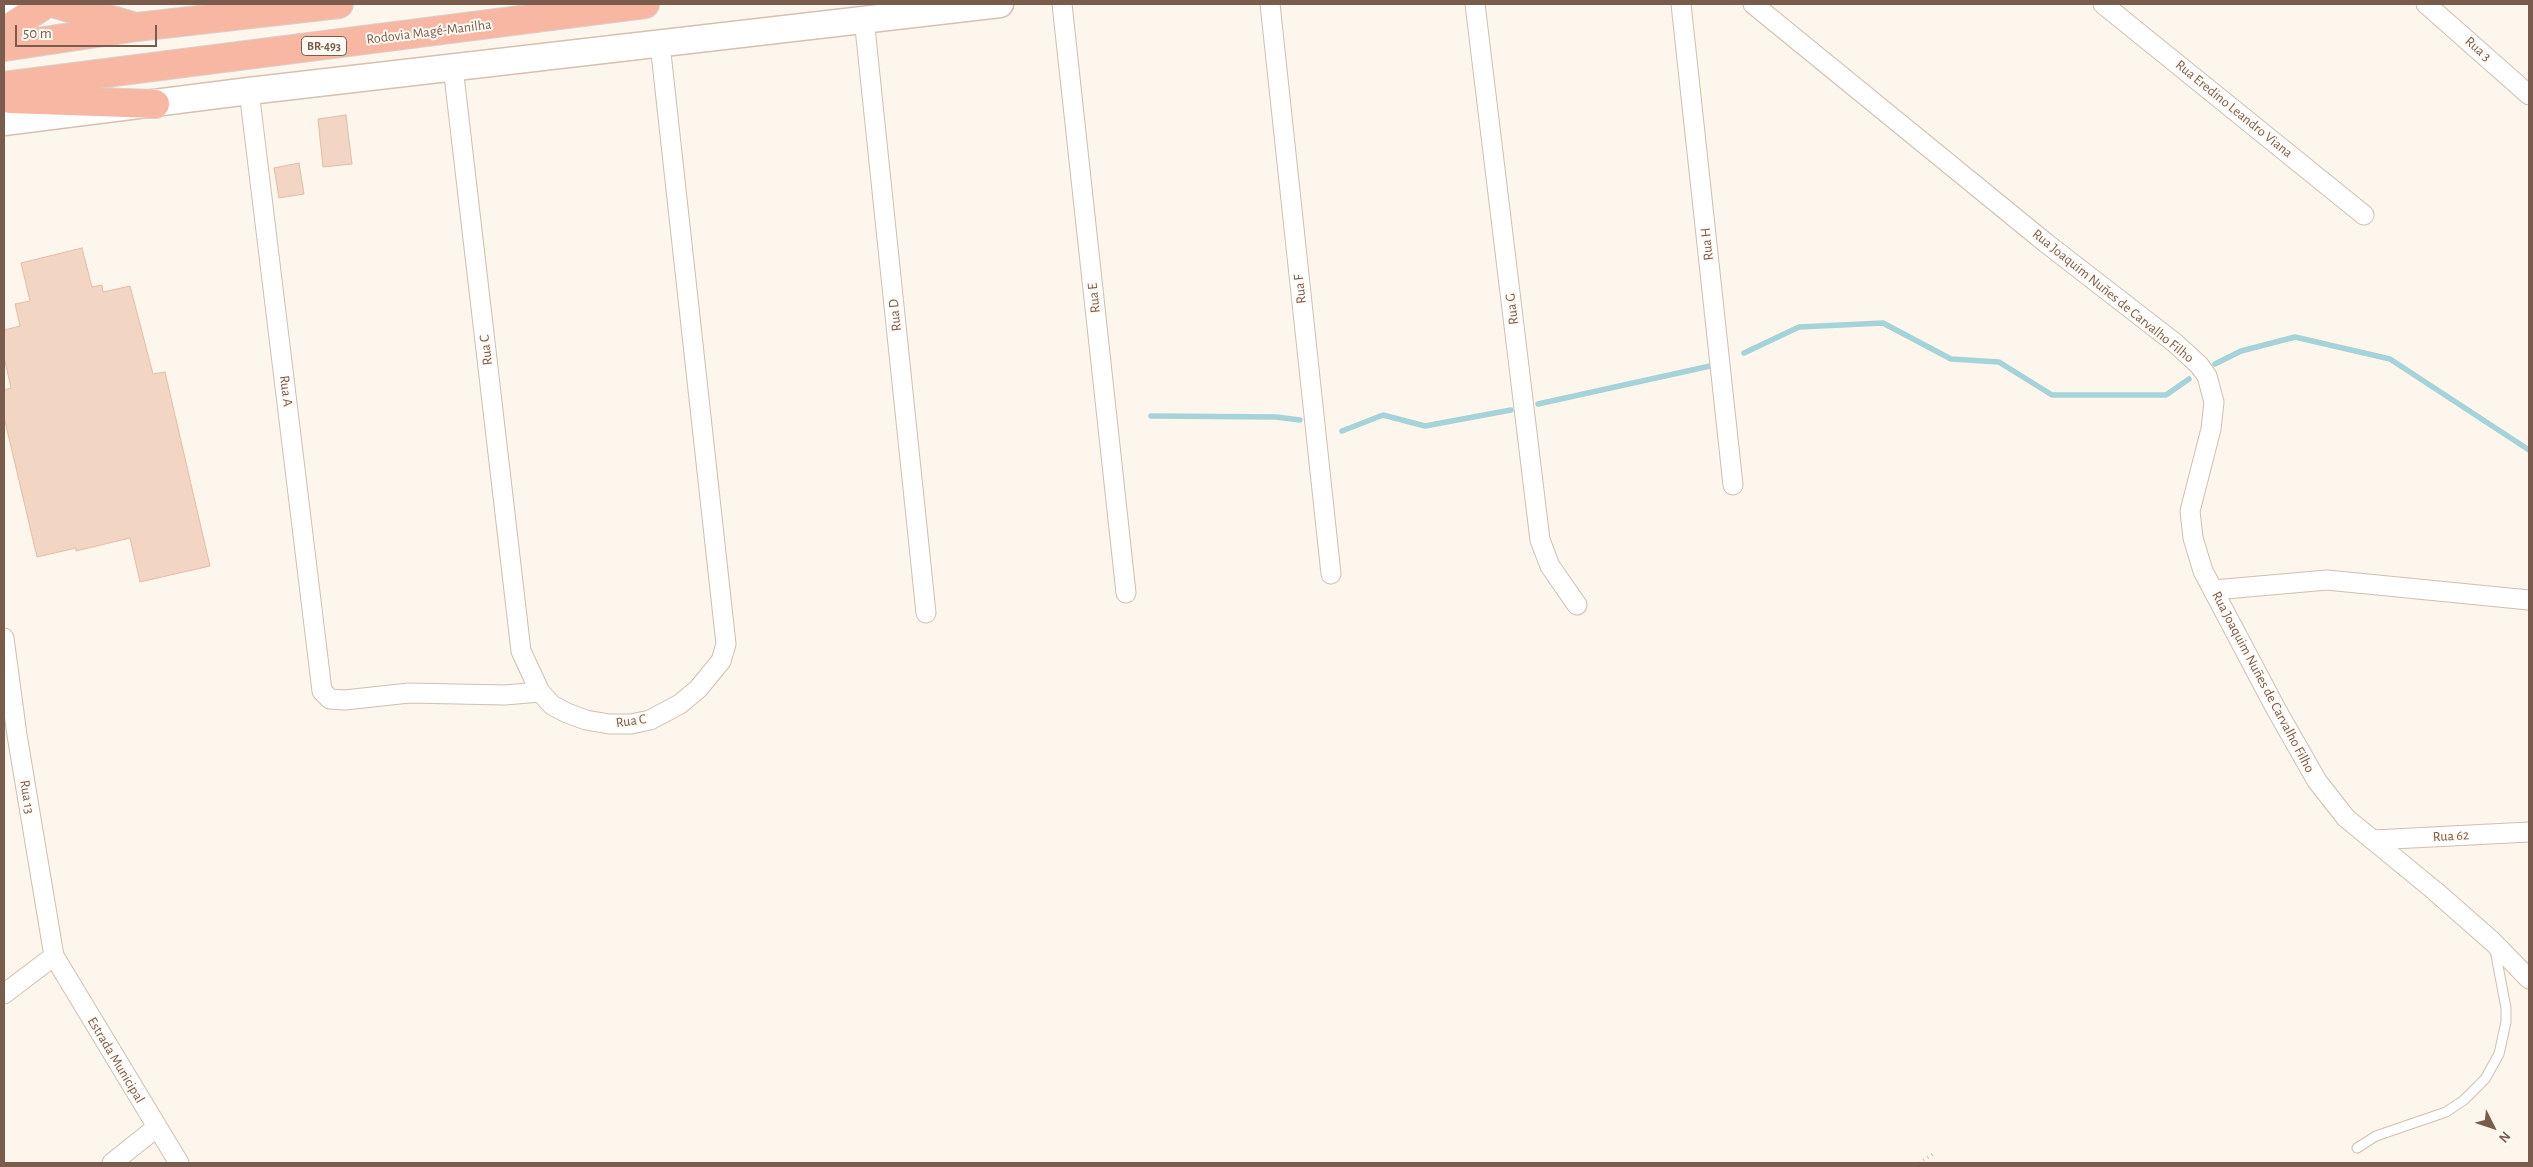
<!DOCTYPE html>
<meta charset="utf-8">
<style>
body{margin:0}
#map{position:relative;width:2533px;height:1167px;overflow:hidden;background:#fdf6ec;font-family:"Alegreya Sans",sans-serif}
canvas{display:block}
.frame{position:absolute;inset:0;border:5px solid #7a5c4d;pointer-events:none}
.north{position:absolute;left:2468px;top:1102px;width:50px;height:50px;-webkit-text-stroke:4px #fffaf3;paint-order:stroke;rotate:131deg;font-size:14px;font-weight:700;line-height:20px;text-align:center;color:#7a5c4d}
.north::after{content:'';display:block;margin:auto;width:18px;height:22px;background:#7a5c4d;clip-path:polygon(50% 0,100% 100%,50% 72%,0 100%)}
.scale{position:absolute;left:15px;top:25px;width:142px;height:22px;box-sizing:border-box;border:2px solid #7a5c4d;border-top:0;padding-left:6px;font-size:15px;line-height:18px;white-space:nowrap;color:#7a5c4d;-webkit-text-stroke:4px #fffaf3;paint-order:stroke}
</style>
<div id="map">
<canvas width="2533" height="1167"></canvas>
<div class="frame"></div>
<div class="north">N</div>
<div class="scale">50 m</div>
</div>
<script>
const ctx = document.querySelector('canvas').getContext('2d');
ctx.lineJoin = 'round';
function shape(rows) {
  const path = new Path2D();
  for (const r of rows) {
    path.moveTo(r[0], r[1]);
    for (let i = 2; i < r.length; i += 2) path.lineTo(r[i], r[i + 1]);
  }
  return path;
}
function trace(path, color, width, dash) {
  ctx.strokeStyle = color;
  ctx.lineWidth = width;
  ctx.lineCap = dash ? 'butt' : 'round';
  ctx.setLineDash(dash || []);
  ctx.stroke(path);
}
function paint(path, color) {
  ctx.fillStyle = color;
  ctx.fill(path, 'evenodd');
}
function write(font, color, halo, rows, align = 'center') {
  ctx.font = font + ' "Alegreya Sans",sans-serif';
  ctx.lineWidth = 4;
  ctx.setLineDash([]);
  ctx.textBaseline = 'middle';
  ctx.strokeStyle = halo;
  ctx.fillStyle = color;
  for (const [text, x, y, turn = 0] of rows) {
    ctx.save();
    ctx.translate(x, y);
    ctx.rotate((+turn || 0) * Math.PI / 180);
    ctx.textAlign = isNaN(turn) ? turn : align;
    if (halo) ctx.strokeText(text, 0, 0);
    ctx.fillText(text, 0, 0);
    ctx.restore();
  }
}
trace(shape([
 [1744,353,1799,327,1883,323,1951,359,1999,362,2052,395,2166,395,2189,379],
 [2215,364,2241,351,2295,337,2390,359,2529,450],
 [1538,404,1710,366],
 [1151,416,1276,417,1300,420],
 [1342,431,1383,415,1425,426,1511,410]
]), '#a5d3da', 5.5);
const building = shape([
 [346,115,352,164,323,167,318,119,346,115],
 [299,163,304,194,279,198,274,168,299,163],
 [82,248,92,287,102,285,103,292,130,286,153,374,165,372,210,566,140,582,130,538,76,551,76,548,37,557,4,417,4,390,11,388,4,357,4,330,20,326,15,304,30,301,21,263,82,248]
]);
paint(building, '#f3d5c3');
trace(building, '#e6bba3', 1);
const lane = shape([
 [2357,1148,2376,1136,2446,1112,2464,1100,2485,1079,2499,1054,2506,1022,2506,1008,2495,950]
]);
const street = shape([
 [1062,4,1126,593],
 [1270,4,1331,574],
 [1475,4,1540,540,1550,566,1577,605],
 [1681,4,1733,485],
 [1753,4,2046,243,2175,343,2199,365,2207,376,2214,402,2211,429,2190,511,2193,538,2203,571,2276,709,2317,781,2346,818,2435,891,2493,942,2529,979],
 [2103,4,2364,215],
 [2426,4,2529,95],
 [864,18,926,613],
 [453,67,521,651,540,692,552,705,567,713,586,720,609,724,631,724,650,720,680,704,698,689,721,661,726,644,660,44],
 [249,91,322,691,330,699,345,700,409,693,505,695,540,692],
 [2214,590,2327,580,2529,600],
 [4,638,17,735,54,956,179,1163],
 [2373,840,2529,832],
 [4,994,54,956],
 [112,1163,156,1128]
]);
const secondary = shape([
 [4,6,29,4],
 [4,122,249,91,1000,4]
]);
const highway = shape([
 [56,4,129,25],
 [4,31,46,4],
 [4,47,137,27,339,4],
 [4,86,645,4],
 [10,99,155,104]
]);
trace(lane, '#d1beb0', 11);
trace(street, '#d1beb0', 21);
trace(secondary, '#d6c0b0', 29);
trace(highway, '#dad1cd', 30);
trace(shape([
 [1919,1163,1933,1154]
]), '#d9b8a5', 3, [1, 4]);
trace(lane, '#fff', 9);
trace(street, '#fff', 19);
trace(secondary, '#fff', 26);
trace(highway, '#f7b7a3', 28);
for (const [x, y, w] of [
 [324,46,45]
]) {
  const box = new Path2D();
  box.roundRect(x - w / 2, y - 9.5, w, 19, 4);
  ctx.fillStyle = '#fffaf3';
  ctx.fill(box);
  trace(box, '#7a5c4d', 1);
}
write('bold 12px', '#7a5c4d', null, [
 ["BR-493",324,46]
]);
write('14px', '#7a5c4d', '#fffaf3', [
 ["Rodovia Magé-Manilha",429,32,-7],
 ["Rua 3",2478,49,41],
 ["Rua Eredino Leandro Viana",2234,109,39],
 ["Rua H",1707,244,-96],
 ["Rua F",1300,289,-96],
 ["Rua Joaquim Nuñes de Carvalho Filho",2113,296,39],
 ["Rua E",1094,298,-96],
 ["Rua G",1512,309,-97],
 ["Rua D",895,315,-96],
 ["Rua C",486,350,-97],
 ["Rua A",286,391,83],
 ["Rua Joaquim Nuñes de Carvalho Filho",2263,682,62],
 ["Rua C",631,721,-8],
 ["Rua 13",27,797,81],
 ["Rua 62",2451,836,-3],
 ["Estrada Municipal",116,1060,59]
]);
</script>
